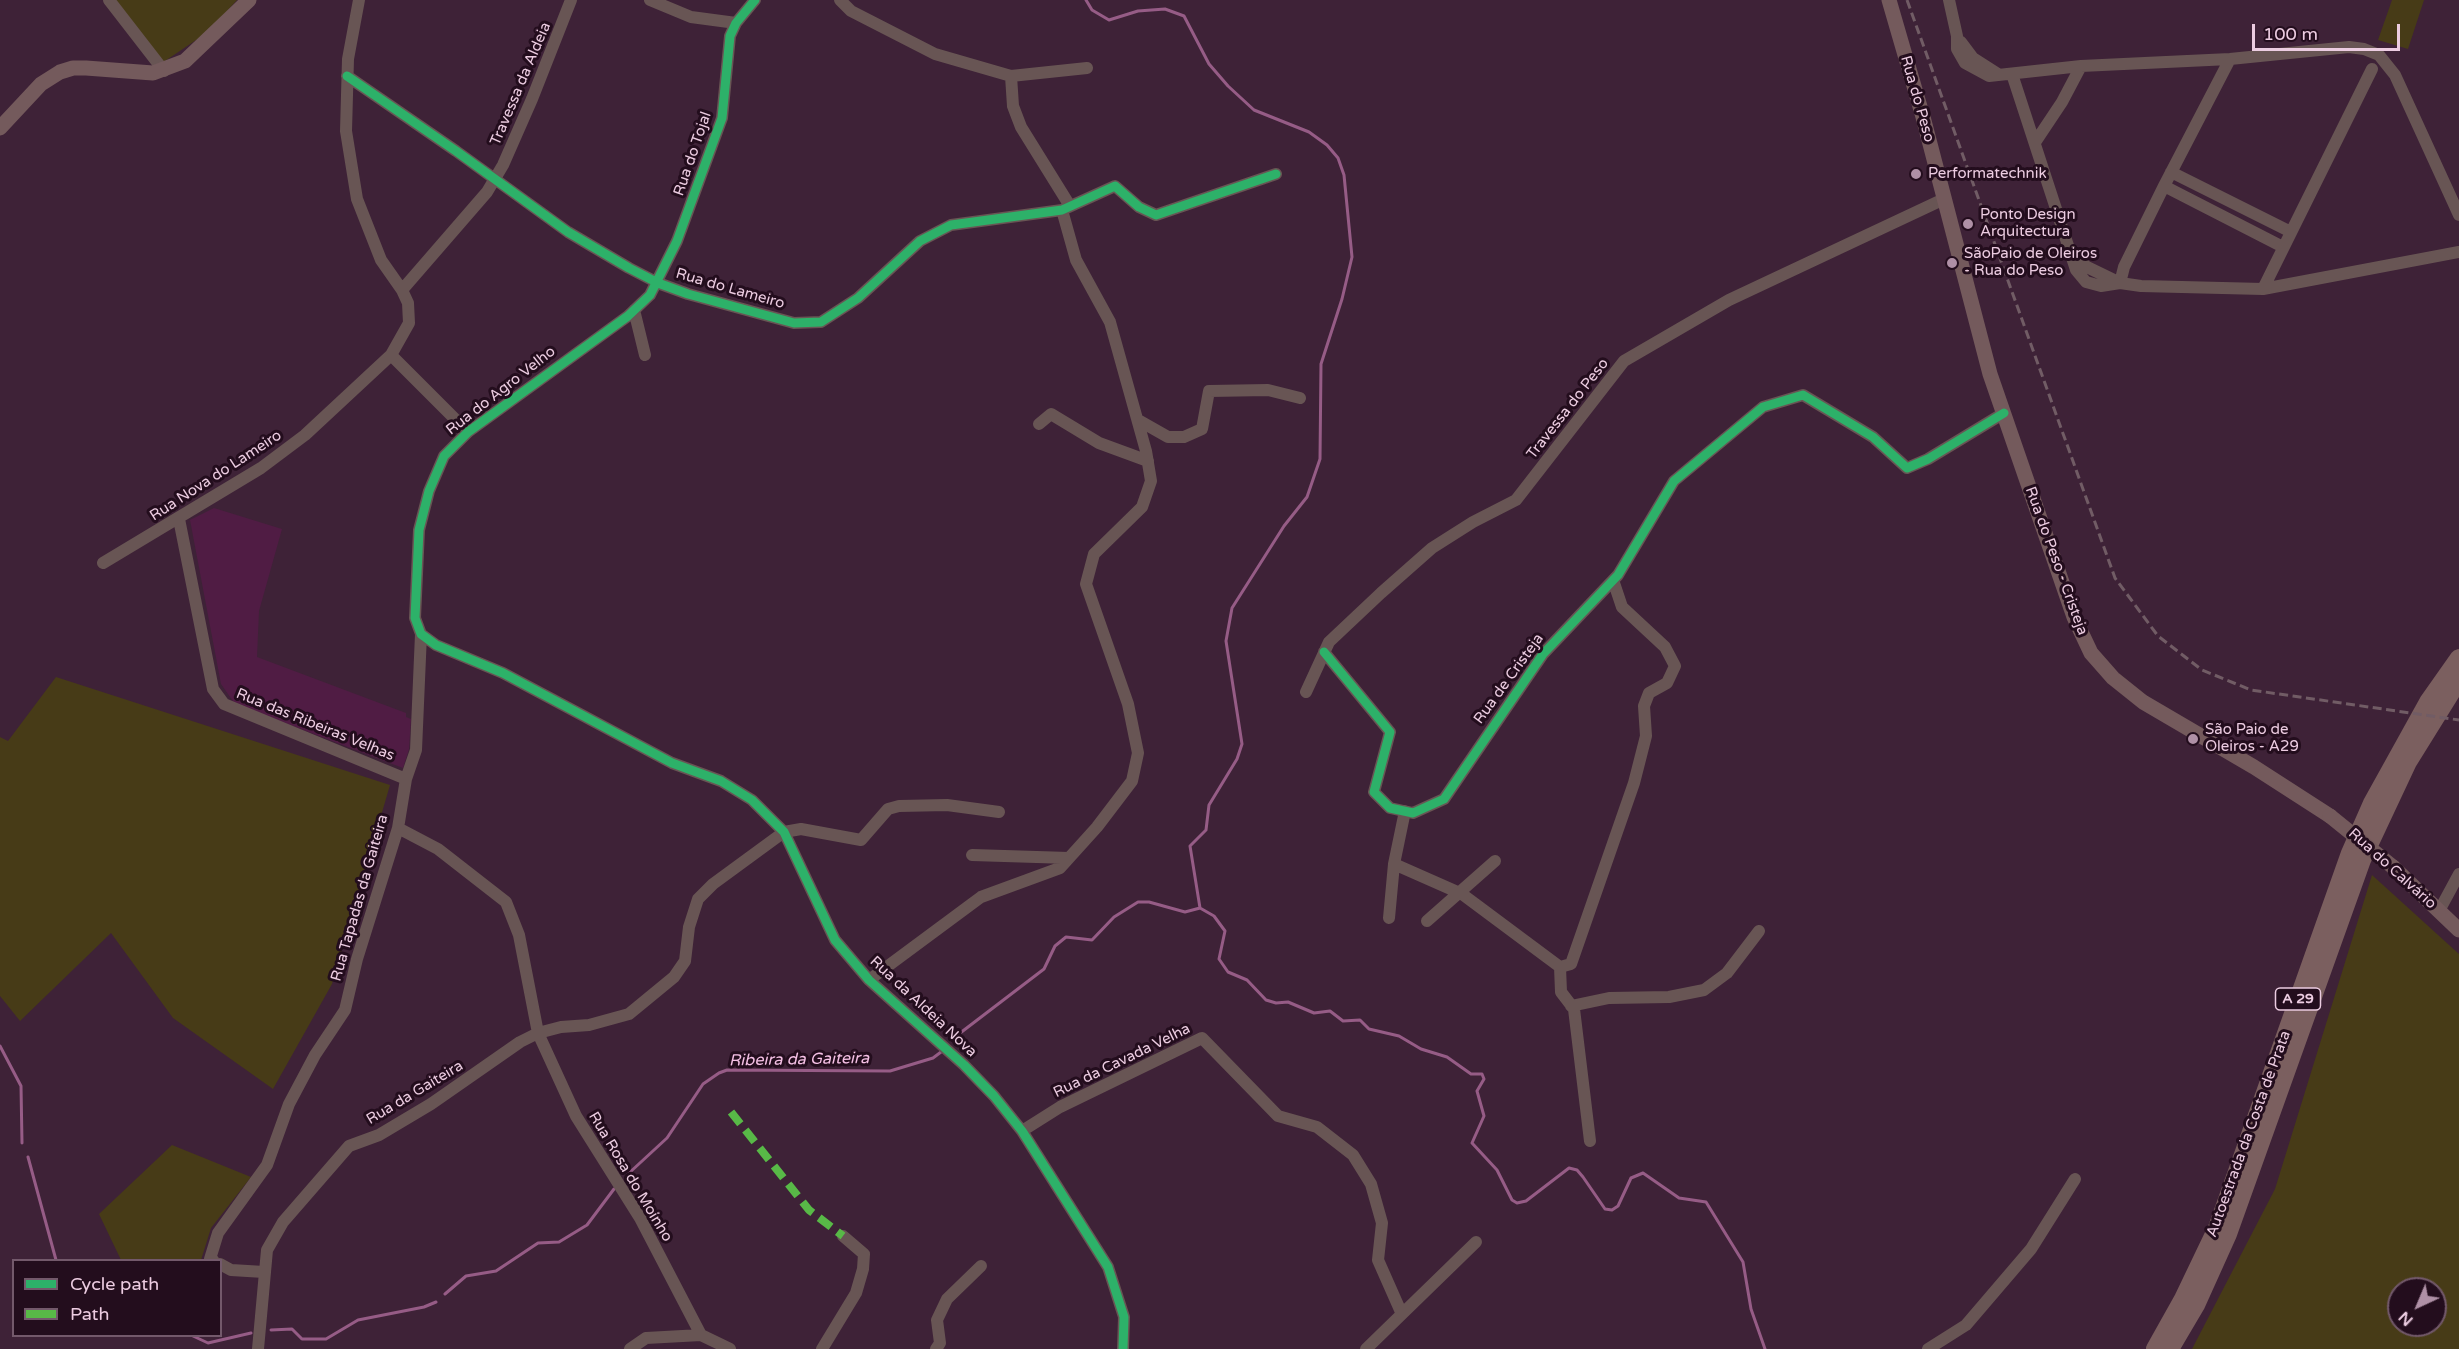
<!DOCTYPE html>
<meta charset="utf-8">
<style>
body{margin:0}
#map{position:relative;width:2459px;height:1349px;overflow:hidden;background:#3e2237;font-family:"Varela Round",sans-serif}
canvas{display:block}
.legend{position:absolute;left:12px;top:1259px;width:210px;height:78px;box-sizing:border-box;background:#230d1d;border:2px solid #73596b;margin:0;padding:8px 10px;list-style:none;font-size:18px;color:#eccce1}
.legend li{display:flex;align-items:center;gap:12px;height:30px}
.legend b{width:30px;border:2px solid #73596b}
.north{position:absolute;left:2387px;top:1277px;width:60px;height:60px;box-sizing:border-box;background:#230d1d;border:2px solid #73596b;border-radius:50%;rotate:224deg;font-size:16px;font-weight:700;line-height:24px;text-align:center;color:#eccce1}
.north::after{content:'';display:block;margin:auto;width:21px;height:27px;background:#af90a6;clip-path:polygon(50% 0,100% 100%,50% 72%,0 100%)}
.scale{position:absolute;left:2252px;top:24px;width:148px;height:27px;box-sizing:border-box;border:3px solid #eccce1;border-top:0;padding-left:8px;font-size:18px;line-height:21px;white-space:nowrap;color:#eccce1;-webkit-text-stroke:4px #230d1d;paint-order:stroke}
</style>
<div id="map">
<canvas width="2459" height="1349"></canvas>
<ul class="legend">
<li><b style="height:8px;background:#2db169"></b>Cycle path</li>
<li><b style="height:8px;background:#58b947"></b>Path</li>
</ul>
<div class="north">N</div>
<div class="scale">100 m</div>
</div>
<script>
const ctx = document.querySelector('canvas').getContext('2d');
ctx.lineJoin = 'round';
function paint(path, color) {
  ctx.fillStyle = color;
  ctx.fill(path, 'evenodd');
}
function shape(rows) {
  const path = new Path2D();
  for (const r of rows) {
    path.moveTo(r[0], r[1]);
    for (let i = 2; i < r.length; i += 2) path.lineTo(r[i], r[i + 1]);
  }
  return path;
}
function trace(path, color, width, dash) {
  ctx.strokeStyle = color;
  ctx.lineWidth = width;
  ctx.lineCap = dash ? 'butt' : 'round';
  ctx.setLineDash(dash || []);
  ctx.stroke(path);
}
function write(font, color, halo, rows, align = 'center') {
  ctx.font = font + ' "Varela Round",sans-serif';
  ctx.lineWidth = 6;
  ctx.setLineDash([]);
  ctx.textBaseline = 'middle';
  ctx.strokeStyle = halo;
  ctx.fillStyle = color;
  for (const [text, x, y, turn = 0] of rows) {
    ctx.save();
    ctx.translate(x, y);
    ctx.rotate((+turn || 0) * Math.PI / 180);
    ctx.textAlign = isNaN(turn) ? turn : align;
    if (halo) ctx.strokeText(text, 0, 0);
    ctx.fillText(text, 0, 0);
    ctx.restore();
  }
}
paint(shape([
 [214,508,282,529,259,611,257,657,406,713,406,717,411,719,409,749,403,768,235,704,221,684,190,520]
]), '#501c44');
paint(shape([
 [113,0,237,0,208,32,162,63],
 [2392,0,2424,0,2408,49,2378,40],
 [56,677,390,785,332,984,273,1089,173,1018,111,933,20,1021,0,996,0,737,8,741],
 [2372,875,2459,954,2459,1349,2192,1349,2275,1189],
 [2399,1289,2435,1289,2435,1325,2399,1325],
 [172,1145,251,1177,211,1228,201,1260,121,1260,99,1214]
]), '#473b17');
trace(shape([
 [1086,0,1092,10,1109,20,1138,11,1165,9,1184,16,1209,64,1228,86,1254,110,1309,132,1327,145,1338,158,1344,175,1352,257,1342,299,1321,364,1320,459,1307,497,1284,526,1232,608,1226,641,1242,744,1237,759,1209,805,1206,830,1190,846,1200,908],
 [1200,908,1214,916,1225,931,1219,959,1228,972,1247,980,1266,1000,1276,1003,1288,1002,1314,1013,1330,1011,1343,1021,1360,1020,1369,1029,1399,1036,1421,1049,1447,1057,1471,1074,1482,1074,1484,1079,1477,1091,1484,1116,1472,1143,1497,1170,1512,1200,1517,1203,1526,1201,1569,1168,1577,1170,1583,1177,1605,1209,1612,1210,1618,1206,1631,1178,1643,1173,1679,1198,1706,1202,1743,1262,1751,1309,1765,1349],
 [951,1040,1044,969,1055,946,1066,937,1092,940,1114,917,1138,902,1149,902,1185,912,1200,908],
 [0,1046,21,1086,22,1143],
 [28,1157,56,1260],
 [628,1174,667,1138,703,1084,719,1073,727,1070,890,1071,933,1058,941,1052],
 [445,1294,466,1276,496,1271,538,1243,559,1242,587,1225,614,1189],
 [271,1330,292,1329,302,1339,326,1339,358,1320,424,1307,436,1302],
 [193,1336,208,1343,251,1333]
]), '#965c86', 3);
trace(shape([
 [109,0,164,71],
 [359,0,348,59,346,131,357,199,381,260,402,290],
 [650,0,691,17,736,23],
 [755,0,736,23,730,36,722,118,677,241,650,295,628,316,468,432,444,456,429,491,419,530,415,618,421,634,436,645,503,673,672,763,721,781,752,800,784,832,835,940,869,980,964,1065,994,1096,1022,1131,1108,1267,1124,1317,1123,1349],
 [840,0,851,11,935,54,1011,76,1087,68],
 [1949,0,1957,36,1957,49,1965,63,1989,76,2081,66,2230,59,2349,47,2364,49,2379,55,2395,75,2459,215],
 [1961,42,1973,58,1998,74],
 [2012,74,2076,270,2086,282,2101,286,2120,283],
 [347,76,456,151,568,232,629,268,658,283,688,294,794,323,821,322,858,298,920,241,951,225,1062,210,1115,186,1139,207,1156,215,1276,174],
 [1011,76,1013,106,1021,127,1070,206],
 [2036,141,2062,102,2081,66],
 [2171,172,2291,232],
 [2164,186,2283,247],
 [2073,255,2087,267,2120,283,2141,286,2263,289,2459,252],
 [2120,283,2124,267,2164,186,2230,59],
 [2263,289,2372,69],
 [634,310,645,355],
 [391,355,468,432],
 [1138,420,1168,437,1184,437,1202,429,1209,391,1268,390,1300,398],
 [1039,424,1051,414,1099,443,1148,461],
 [179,519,213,689,224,704,406,779],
 [103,563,261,468,305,435,391,355,409,323,408,303,402,290,487,192,503,165,532,99,571,0],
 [1324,652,1390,732,1374,792,1390,808,1413,813,1444,799,1543,654,1618,575,1674,481,1763,407,1803,395,1873,437,1907,468,1928,459,2004,413],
 [1306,692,1329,642,1381,593,1432,548,1473,522,1516,500,1624,361,1729,300,1944,199],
 [398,828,438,849,506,902,519,935,538,1033,576,1116,640,1218,701,1335],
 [972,855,1069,858],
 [1394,864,1462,894,1560,967,1571,964,1634,783,1646,736,1644,706,1649,693,1667,683,1675,666,1665,647,1622,607,1613,580],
 [2439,911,2459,874],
 [1389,918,1394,864,1405,811],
 [1427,921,1495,861],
 [1560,967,1561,992,1574,1009,1590,1141],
 [869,980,981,897,1060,868,1097,827,1132,781,1138,753,1128,704,1086,584,1094,554,1142,507,1151,481,1146,451,1110,322,1076,260,1062,210],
 [1571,1006,1609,998,1669,997,1704,990,1727,973,1759,931],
 [1022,1131,1060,1107,1202,1038,1278,1116,1317,1127,1353,1155,1371,1184,1382,1223,1378,1260,1401,1312],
 [213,1260,210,1259,218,1233,267,1165,289,1104,315,1055,345,1010,357,959,398,828,406,779,416,750,421,634],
 [220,1264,231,1270,264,1272],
 [258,1349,267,1250,283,1222,349,1146,379,1135,431,1104,520,1042,538,1033,561,1027,589,1025,629,1014,674,977,685,961,689,927,698,899,713,884,784,832,801,829,861,840,888,809,899,806,947,805,999,812],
 [630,1349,646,1338,701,1335,730,1349],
 [822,1349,856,1293,863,1269,864,1254,843,1236],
 [936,1349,940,1343,937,1320,947,1299,981,1266],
 [1366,1349,1476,1242],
 [1928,1349,1966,1325,2031,1249,2075,1179]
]), '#685554', 12);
trace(shape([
 [1889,0,1923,117,1990,374,2074,617,2091,653,2113,678,2143,702,2254,767,2330,816],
 [0,128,41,84,60,72,73,68,86,68,153,73,185,61,249,0],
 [2393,867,2459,930]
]), '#745a5c', 15);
trace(shape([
 [2155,1349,2183,1299,2217,1228,2350,853,2372,803,2428,702,2459,658],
 [2170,1349,2196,1305,2228,1234,2362,860,2408,762,2459,680]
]), '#7b5f5f', 18);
trace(shape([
 [1907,0,2115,578,2158,636,2202,670,2251,690,2459,720]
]), '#715c65', 3, [9, 4.5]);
trace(shape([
 [2330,816,2393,867]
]), '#745a5c', 15);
trace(shape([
 [731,1112,809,1210,843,1236]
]), '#58b947', 8, [15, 8]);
trace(shape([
 [755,0,736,23,730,36,722,118,677,241,650,295,628,316,468,432,444,456,429,491,419,530,415,618,421,634,436,645,503,673,672,763,721,781,752,800,784,832,835,940,869,980,964,1065,994,1096,1022,1131,1108,1267,1124,1317,1123,1349],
 [347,76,456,151,568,232,629,268,658,283,688,294,794,323,821,322,858,298,920,241,951,225,1062,210,1115,186,1139,207,1156,215,1276,174],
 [1324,652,1390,732,1374,792,1390,808,1413,813,1444,799,1543,654,1618,575,1674,481,1763,407,1803,395,1873,437,1907,468,1928,459,2004,413]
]), '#2db169', 9);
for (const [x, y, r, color] of [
 [1916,174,6,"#af90a6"],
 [1968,224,6,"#af90a6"],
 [1952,263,6,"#af90a6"],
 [2193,739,6,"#af90a6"]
]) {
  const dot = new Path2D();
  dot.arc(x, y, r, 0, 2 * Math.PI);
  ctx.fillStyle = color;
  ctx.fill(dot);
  trace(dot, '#230d1d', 2);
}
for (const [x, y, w] of [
 [2298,999,45]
]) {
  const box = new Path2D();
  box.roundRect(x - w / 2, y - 11, w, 22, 4.5);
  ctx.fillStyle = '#230d1d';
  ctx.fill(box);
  trace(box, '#eccce1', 1.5);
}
write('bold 14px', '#eccce1', null, [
 ["A 29",2298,999]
]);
write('15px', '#eccce1', '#230d1d', [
 ["Travessa da Aldeia",521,84,-67],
 ["Rua do Peso",1917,99,74],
 ["Rua do Tojal",693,154,-71],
 ["Rua do Lameiro",730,289,16],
 ["Rua do Agro Velho",501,391,-38],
 ["Travessa do Peso",1568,409,-52],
 ["Rua Nova do Lameiro",216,476,-33],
 ["Rua do Peso - Cristeja",2056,561,70],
 ["Rua de Cristeja",1509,679,-54],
 ["Rua das Ribeiras Velhas",315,725,22],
 ["Rua do Calvário",2392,869,42],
 ["Rua Tapadas da Gaiteira",360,898,-74],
 ["Rua da Aldeia Nova",923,1007,43],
 ["Rua da Cavada Velha",1122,1061,-26],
 ["Rua da Gaiteira",415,1093,-31],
 ["Autoestrada da Costa de Prata",2249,1134,-70],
 ["Rua Rosa do Moínho",630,1177,59]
]);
write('15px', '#eccce1', '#230d1d', [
 ["Performatechnik",1928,174],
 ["Ponto Design",1980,215],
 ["Arquitectura",1980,232],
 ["SãoPaio de Oleiros",1964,254],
 ["- Rua do Peso",1964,271],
 ["São Paio de",2205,730],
 ["Oleiros - A29",2205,747]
], 'left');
write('italic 16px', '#f5c0e5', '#230d1d', [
 ["Ribeira da Gaiteira",799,1060,-1]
]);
</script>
